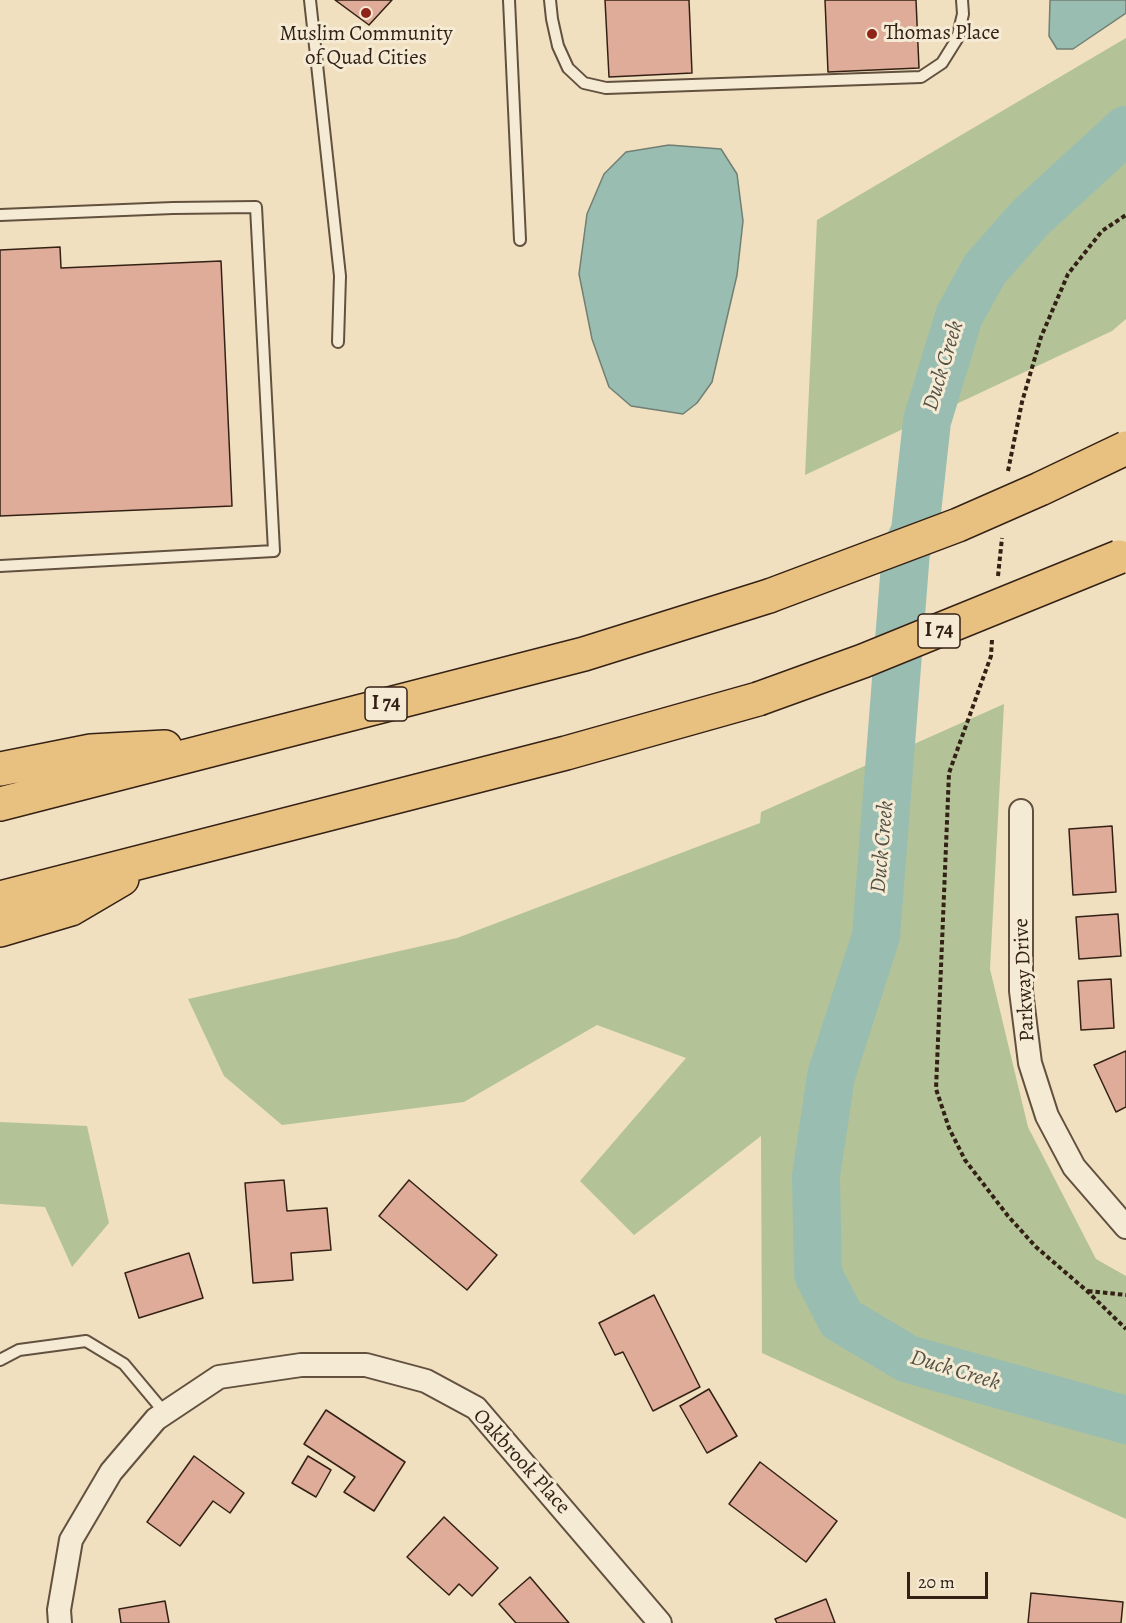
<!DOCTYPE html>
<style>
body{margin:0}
#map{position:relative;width:1126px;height:1623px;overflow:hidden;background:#f0e0bf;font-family:Alegreya,serif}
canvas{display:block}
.scale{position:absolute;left:907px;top:1572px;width:81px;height:27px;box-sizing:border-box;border:3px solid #342115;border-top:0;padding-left:8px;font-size:18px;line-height:21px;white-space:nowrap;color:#342115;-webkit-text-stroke:4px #f5ebd5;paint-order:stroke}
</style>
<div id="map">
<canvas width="1126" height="1623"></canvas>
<div class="scale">20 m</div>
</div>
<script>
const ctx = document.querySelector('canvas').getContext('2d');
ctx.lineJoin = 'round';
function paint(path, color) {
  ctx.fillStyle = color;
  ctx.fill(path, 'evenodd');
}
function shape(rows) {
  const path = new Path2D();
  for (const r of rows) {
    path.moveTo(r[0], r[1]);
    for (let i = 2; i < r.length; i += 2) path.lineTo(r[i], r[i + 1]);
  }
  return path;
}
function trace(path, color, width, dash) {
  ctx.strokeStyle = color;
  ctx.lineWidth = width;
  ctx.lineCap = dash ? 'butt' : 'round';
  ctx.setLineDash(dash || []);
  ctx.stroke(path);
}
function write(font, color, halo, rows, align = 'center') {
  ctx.font = font + ' Alegreya,serif';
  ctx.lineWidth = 6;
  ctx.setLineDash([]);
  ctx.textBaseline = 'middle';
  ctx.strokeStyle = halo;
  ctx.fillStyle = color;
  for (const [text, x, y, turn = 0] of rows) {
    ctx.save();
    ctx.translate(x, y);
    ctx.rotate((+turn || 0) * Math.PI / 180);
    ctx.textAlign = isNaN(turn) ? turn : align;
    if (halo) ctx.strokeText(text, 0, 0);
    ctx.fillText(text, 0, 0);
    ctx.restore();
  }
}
paint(shape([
 [1126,38,1126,319,1112,331,805,475,817,220],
 [1004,704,990,969,1028,1127,1096,1259,1126,1276,1126,1519,762,1353,761,1136,634,1235,580,1181,686,1058,597,1025,464,1102,282,1125,224,1076,188,999,457,938,760,823,761,812],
 [0,1122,87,1126,109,1223,72,1267,45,1207,0,1204]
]), '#b3c397');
const water = shape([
 [1050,0,1126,0,1126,13,1073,49,1057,49,1049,36,1050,0],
 [669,145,721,149,737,174,743,221,737,275,712,382,697,403,683,414,631,406,609,387,592,339,579,274,587,214,604,174,626,152,669,145]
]);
paint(water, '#9abdb2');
trace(water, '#717f73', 1.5);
trace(shape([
 [1126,130,1031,217,985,269,959,316,927,421,915,531,906,551,876,936,831,1076,816,1176,818,1274,841,1319,908,1359,1126,1420]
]), '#9abdb2', 48);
const building = shape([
 [335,0,392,0,369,25,335,0],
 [605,0,689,0,692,73,609,77,605,0],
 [825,0,916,0,919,68,828,72,825,0],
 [60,247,61,268,221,261,232,506,0,516,0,250,60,247],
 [1112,826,1116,892,1073,895,1069,829,1112,826],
 [1118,914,1121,956,1079,959,1076,917,1118,914],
 [1111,979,1114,1028,1081,1030,1078,981,1111,979],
 [1126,1051,1126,1107,1116,1112,1094,1065,1126,1051],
 [284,1180,287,1211,327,1208,331,1250,291,1253,293,1280,253,1283,245,1183,284,1180],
 [409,1180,497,1255,467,1290,379,1216,409,1180],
 [189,1253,203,1298,139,1318,125,1273,189,1253],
 [654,1295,700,1387,653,1411,623,1352,615,1355,599,1323,654,1295],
 [709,1389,737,1436,707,1453,680,1406,709,1389],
 [326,1410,405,1462,374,1511,344,1492,355,1477,304,1444,326,1410],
 [194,1456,244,1493,230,1513,213,1501,180,1546,147,1522,194,1456],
 [308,1456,331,1470,316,1497,292,1483,308,1456],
 [760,1462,837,1521,806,1562,729,1504,760,1462],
 [444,1517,498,1568,472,1596,459,1584,449,1595,407,1557,444,1517],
 [530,1577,569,1623,516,1623,499,1604,530,1577],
 [1031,1593,1123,1602,1121,1623,1028,1623,1031,1593],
 [826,1599,835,1623,777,1623,775,1619,826,1599],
 [165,1601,169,1623,121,1623,119,1609,165,1601]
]);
paint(building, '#dfac99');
trace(building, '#342115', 1.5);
const lane = shape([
 [310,0,340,276,338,342],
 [509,0,520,240],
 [550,0,552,19,558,46,568,68,584,83,606,88,921,77,942,63,957,39,963,14,962,0],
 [0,215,173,208,256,207,274,551,0,566],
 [0,1360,19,1350,86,1341,124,1364,165,1413]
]);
const street = shape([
 [1021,811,1021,991,1030,1063,1047,1116,1074,1167,1126,1227],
 [60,1623,59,1610,71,1540,111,1472,156,1419,219,1377,301,1365,366,1365,426,1381,476,1408,660,1623]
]);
const highway = shape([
 [0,769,91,751,165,747],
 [0,804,584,654,769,596],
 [0,898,566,753,758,699],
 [0,930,71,909,122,879]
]);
trace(lane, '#635140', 14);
trace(street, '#635140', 26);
trace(highway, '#342115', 36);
trace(shape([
 [1008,471,1022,402,1041,337,1068,274,1102,231,1126,215],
 [998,576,1002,538],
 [992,640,991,656,949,773,936,1089,949,1128,965,1160,1008,1216,1036,1247,1087,1291,1126,1329],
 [1088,1291,1126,1295]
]), '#342115', 4, [4.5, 3]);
trace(lane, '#f5ebd5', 10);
trace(street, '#f5ebd5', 22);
trace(highway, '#e8c080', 33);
const highwayBridge = shape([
 [769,596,958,525,1040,489,1126,448],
 [758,699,863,661,1119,557]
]);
trace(highwayBridge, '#342115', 36, []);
trace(highwayBridge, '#e8c080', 33);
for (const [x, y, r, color] of [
 [366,13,6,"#8f2418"],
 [872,34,6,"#8f2418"]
]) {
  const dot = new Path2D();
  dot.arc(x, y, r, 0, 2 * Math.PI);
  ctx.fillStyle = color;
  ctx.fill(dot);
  trace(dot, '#f5ebd5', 2);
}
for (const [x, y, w] of [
 [939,631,42],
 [386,704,42]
]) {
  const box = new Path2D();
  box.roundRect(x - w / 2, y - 17, w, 34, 4.5);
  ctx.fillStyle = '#f5ebd5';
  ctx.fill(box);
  trace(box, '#342115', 1.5);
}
write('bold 20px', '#342115', null, [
 ["I 74",939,631],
 ["I 74",386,704]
]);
write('21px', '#342115', '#f5ebd5', [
 ["Thomas Place",884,34],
 ["Muslim Community",366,35,"center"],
 ["of Quad Cities",366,59,"center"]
], 'left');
write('21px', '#342115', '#f5ebd5', [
 ["Parkway Drive",1025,980,-93],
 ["Oakbrook Place",521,1462,48]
]);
write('italic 22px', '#535044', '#f5ebd5', [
 ["Duck Creek",944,366,-73],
 ["Duck Creek",883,847,-85],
 ["Duck Creek",955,1371,17]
]);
</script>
